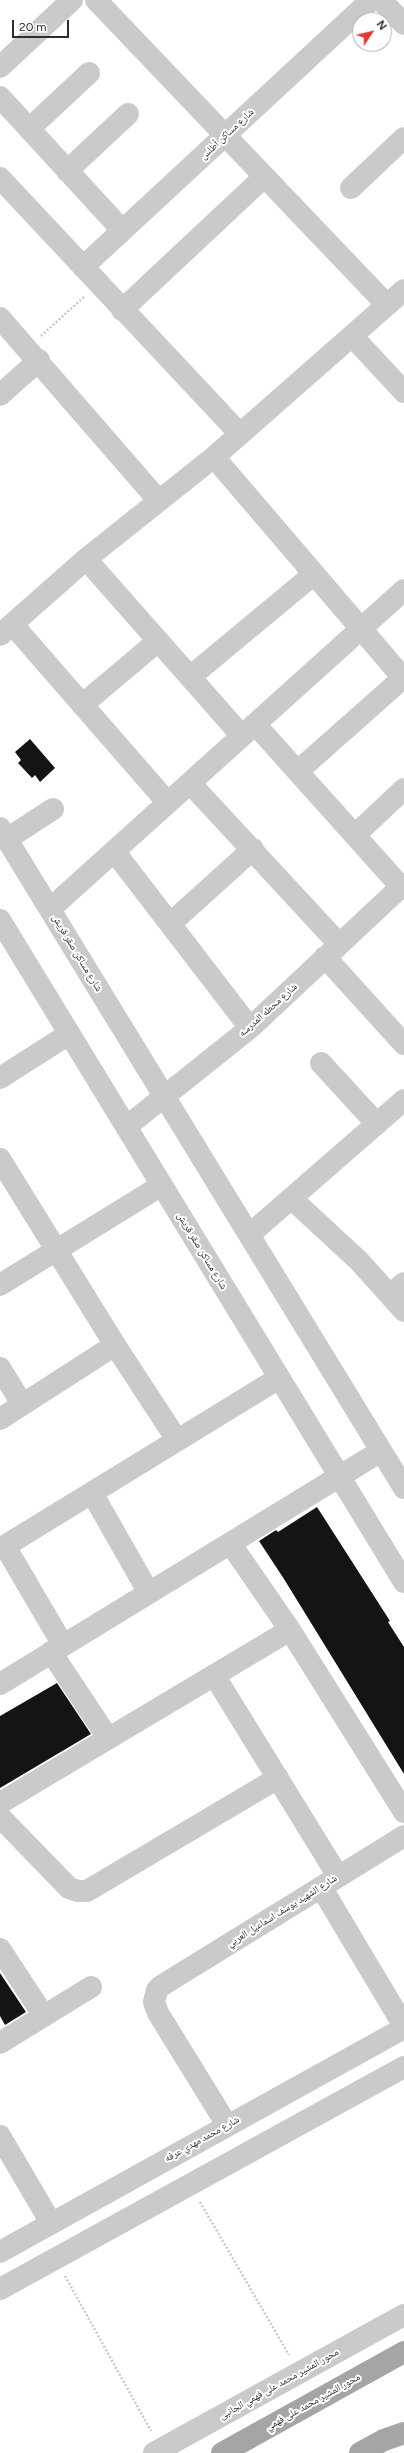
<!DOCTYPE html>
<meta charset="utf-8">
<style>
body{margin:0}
#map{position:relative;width:404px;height:2453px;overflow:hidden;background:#fff;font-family:Figtree,sans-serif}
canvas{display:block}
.north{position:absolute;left:352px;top:12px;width:40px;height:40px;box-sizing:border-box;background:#fff;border:1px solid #ababab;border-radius:50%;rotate:55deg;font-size:11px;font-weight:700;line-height:16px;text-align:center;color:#2d2d2d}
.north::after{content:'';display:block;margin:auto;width:14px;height:18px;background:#de3835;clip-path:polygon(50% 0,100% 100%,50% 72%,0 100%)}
.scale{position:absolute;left:12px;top:20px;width:57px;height:18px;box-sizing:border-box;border:2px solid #2d2d2d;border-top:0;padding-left:5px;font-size:12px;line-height:14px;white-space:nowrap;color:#2d2d2d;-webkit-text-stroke:3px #fff;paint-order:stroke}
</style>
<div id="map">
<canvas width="404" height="2453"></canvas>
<div class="north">N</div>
<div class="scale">20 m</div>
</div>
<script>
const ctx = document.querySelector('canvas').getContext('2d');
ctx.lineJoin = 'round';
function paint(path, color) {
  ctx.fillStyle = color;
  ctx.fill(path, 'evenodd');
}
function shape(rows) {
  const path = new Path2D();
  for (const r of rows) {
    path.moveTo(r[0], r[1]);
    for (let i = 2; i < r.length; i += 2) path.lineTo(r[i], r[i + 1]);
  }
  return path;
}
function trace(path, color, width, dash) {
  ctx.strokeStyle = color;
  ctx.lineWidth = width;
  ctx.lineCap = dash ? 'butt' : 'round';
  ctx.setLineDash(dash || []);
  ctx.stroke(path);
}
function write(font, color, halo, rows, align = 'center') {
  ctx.font = font + ' Figtree,"Noto Naskh Arabic",sans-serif';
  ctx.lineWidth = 4;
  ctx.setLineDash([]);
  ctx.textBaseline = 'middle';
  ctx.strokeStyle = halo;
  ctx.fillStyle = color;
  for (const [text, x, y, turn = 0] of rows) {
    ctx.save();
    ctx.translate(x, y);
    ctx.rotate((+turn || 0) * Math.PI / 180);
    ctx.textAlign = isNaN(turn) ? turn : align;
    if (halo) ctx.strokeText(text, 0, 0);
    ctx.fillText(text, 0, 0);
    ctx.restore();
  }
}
paint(shape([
 [30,739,55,768,40,782,35,775,32,778,18,763,21,760,15,752],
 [317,1507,390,1621,388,1622,404,1647,404,1774,284,1579,259,1541,276,1530,278,1532],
 [57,1683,91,1734,0,1788,0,1716],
 [0,1973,26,2012,5,2025,0,2016]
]), '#141414');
trace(shape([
 [41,336,85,296],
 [200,2202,289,2355],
 [65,2276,151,2431]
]), '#cacaca', 2.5, [2, 2]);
trace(shape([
 [96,0,387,305],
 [381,0,404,24],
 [0,67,72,0],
 [0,97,122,230],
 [29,129,89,73],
 [67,171,128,114],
 [0,178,240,434],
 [351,188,404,138],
 [83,267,371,0],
 [122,310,264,177],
 [0,318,159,501],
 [353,337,404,392],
 [0,395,39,360],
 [214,457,404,679],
 [86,559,242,736],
 [13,625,168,803],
 [0,635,86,559,214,457,404,290],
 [190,677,314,574],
 [82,705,158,641],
 [255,724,401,887],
 [298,771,403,678],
 [190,783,339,944],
 [0,828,404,1488],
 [355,835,404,789],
 [7,839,53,809],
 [114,851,250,1028],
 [50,909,404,590],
 [0,920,404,1582],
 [170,924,253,849],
 [325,957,404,1044],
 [321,1063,377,1124],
 [0,1078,69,1034],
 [126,1127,250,1028,404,884],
 [0,1159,115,1345,177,1440],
 [292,1199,359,1261,404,1311],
 [249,1235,404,1100],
 [0,1285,162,1185],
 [390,1295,404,1283],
 [0,1368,22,1404],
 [0,1419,115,1345],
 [92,1493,149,1593],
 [230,1543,290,1630,404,1812],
 [5,1546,63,1645],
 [0,1549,279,1378],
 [51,1652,108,1738],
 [214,1675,338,1876],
 [0,1684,381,1451],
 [0,1803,290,1630],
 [0,1817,69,1888,78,1891,87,1891,278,1778],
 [321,1887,404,2026],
 [0,1949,44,2016],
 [0,2043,91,1987],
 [227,2125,158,2013,154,2002,157,1990,161,1986,404,1836],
 [0,2136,51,2223],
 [0,2252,404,2028],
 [0,2289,404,2067],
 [154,2453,404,2315]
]), '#cacaca', 22);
trace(shape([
 [222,2453,404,2352],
 [360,2453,384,2440,404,2433]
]), '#a5a5a5', 22);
write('10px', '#2d2d2d', '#fff', [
 ["شارع مساكن أطلس",227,134,-43],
 ["شارع مساكن صقر قريش",77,953,59],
 ["شارع محطه المدرسه",268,1010,-42],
 ["شارع مساكن صقر قريش",202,1251,59],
 ["شارع الشهيد يوسف اسماعيل العربي",282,1911,-32],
 ["شارع محمد مهدي عرفه",202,2139,-29],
 ["محور المشير محمد على فهمي الجانبى",279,2384,-29],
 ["محور المشير محمد على فهمي",313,2402,-29]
]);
</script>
